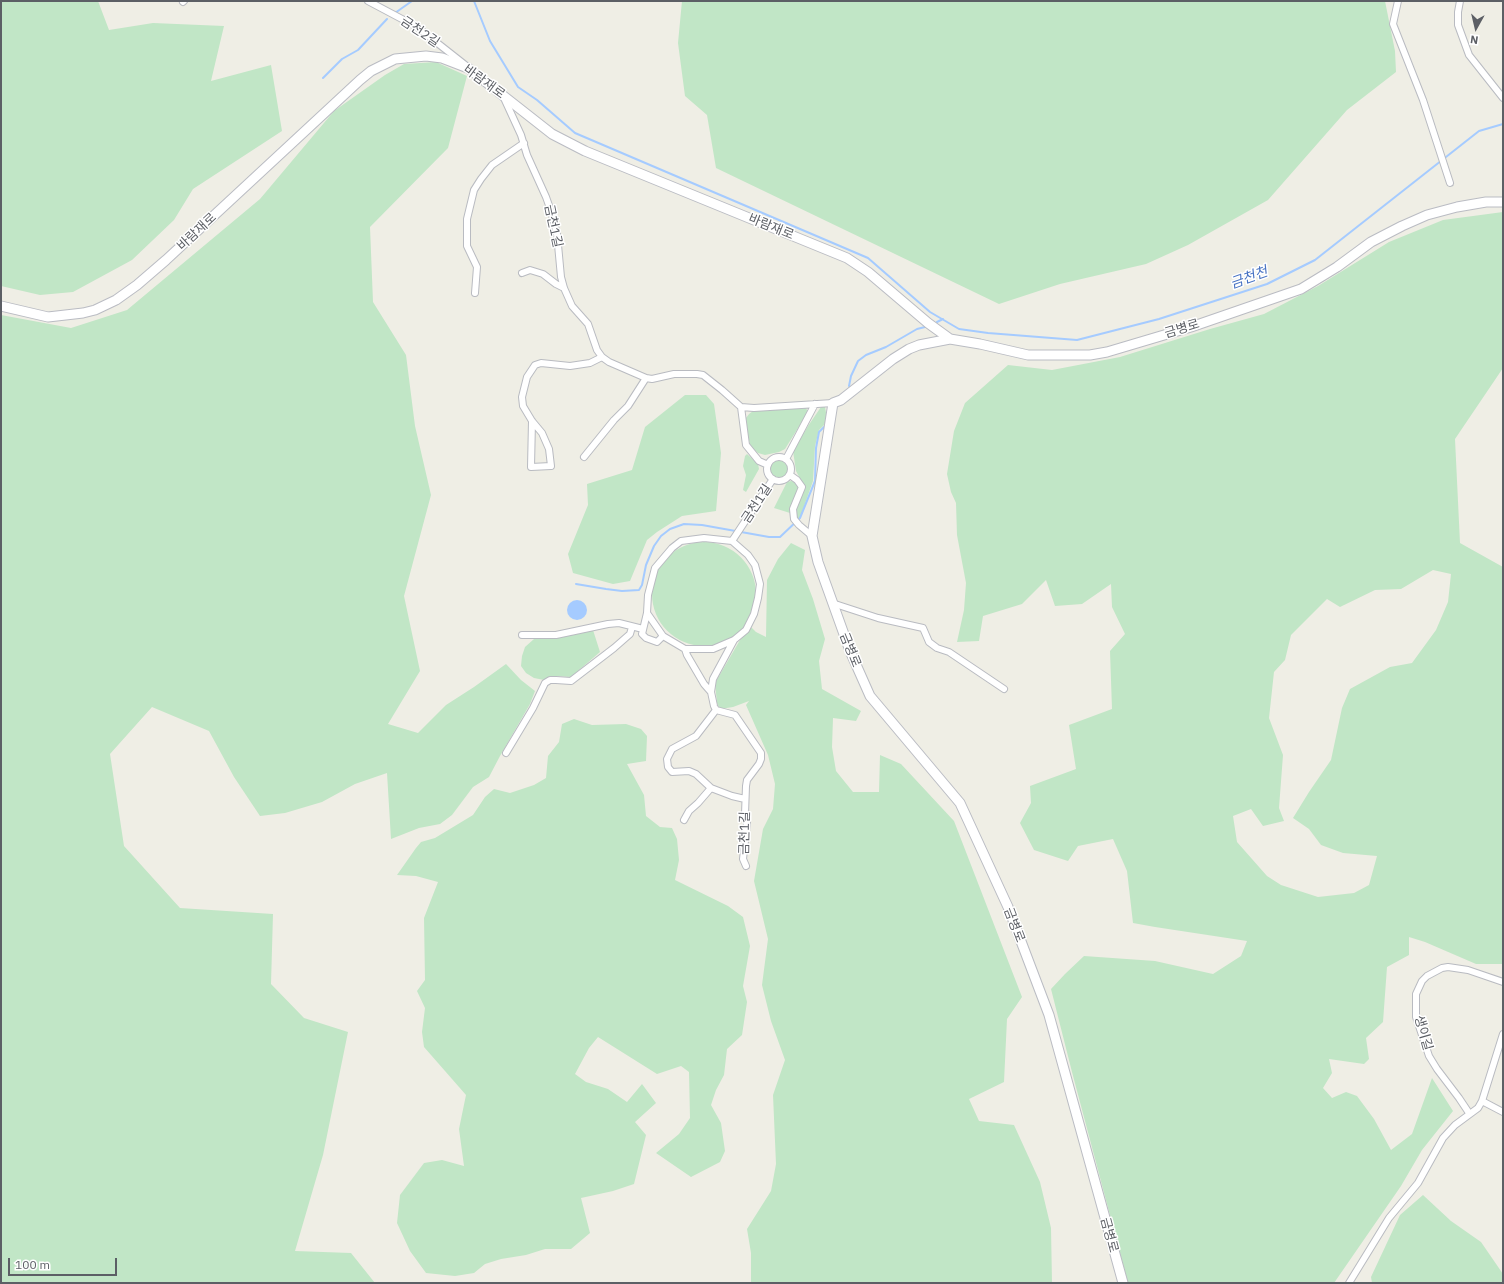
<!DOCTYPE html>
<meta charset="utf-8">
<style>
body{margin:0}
#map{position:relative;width:1504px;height:1284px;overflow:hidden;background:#efeee5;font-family:"IBM Plex Sans",sans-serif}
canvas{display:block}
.frame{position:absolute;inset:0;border:2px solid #5c5f65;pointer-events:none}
.north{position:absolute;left:1456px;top:8px;width:40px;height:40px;-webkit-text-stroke:3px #fff;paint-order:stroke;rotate:188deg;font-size:11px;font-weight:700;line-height:16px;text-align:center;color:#5c5f65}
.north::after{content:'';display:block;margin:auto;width:14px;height:18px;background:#5c5f65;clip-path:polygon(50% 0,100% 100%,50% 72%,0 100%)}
.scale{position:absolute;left:8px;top:1258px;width:109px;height:18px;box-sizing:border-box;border:2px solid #5c5f65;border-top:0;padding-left:5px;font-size:12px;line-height:14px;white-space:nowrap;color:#5c5f65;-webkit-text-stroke:3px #fff;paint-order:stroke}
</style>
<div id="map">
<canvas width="1504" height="1284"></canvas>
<div class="frame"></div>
<div class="north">N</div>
<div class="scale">100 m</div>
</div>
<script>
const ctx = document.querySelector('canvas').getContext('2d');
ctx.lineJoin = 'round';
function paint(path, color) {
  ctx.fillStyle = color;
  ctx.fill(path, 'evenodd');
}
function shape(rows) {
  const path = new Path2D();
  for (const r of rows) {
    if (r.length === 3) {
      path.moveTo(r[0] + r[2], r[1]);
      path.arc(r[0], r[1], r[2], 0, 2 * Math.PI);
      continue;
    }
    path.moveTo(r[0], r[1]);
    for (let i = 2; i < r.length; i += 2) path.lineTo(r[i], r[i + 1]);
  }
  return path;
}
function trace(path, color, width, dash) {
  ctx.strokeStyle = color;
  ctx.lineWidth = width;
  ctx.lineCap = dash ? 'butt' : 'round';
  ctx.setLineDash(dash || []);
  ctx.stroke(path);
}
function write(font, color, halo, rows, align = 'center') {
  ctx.font = font + ' "IBM Plex Sans","Noto Sans KR",sans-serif';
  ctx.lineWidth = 3;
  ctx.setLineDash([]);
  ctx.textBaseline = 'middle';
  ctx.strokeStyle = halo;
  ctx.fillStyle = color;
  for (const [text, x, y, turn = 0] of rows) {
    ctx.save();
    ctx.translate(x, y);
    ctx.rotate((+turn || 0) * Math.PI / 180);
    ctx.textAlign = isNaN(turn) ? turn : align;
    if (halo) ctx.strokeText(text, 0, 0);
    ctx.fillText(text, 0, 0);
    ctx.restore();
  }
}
paint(shape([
 [1,1,98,1,109,30,153,23,224,26,211,81,271,65,282,131,193,189,174,220,132,260,73,292,40,295,1,286],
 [682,1,1385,1,1395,51,1396,72,1347,110,1268,200,1188,245,1146,264,1060,284,999,304,716,168,707,115,685,96,678,43],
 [436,62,467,76,448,148,370,227,373,302,406,355,415,426,431,495,404,596,420,671,388,724,418,733,446,705,474,687,506,664,521,680,535,691,530,704,500,756,489,777,473,787,452,815,440,824,419,828,391,839,387,773,355,784,322,802,285,813,260,816,234,777,209,731,152,707,110,754,124,846,180,908,273,914,271,984,304,1018,348,1032,323,1155,295,1251,351,1253,375,1283,1,1283,1,315,71,328,127,310,260,199,334,111,385,75,404,64],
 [1503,212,1503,368,1455,439,1460,543,1503,567,1503,964,1476,964,1425,942,1409,937,1409,955,1387,967,1383,1022,1366,1038,1369,1059,1364,1064,1329,1059,1332,1073,1323,1088,1332,1098,1346,1092,1357,1096,1374,1119,1391,1150,1412,1134,1432,1078,1453,1111,1422,1150,1401,1186,1334,1283,1128,1283,1072,1072,1051,989,1065,974,1084,956,1155,961,1213,974,1241,956,1247,941,1155,927,1133,923,1127,871,1113,839,1078,846,1068,861,1034,850,1020,823,1031,803,1030,786,1076,769,1069,725,1112,709,1110,651,1125,634,1112,607,1111,584,1082,604,1055,606,1046,580,1022,604,983,616,979,641,957,642,964,610,966,583,957,535,956,503,951,492,947,474,954,431,965,403,1008,365,1052,370,1120,357,1210,329,1264,314,1318,286,1389,242,1443,220],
 [1433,570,1451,574,1448,602,1436,630,1412,663,1390,667,1350,689,1342,708,1331,760,1309,792,1293,818,1309,829,1321,845,1343,853,1377,856,1369,885,1354,893,1318,897,1281,885,1267,876,1237,842,1233,816,1251,809,1263,826,1284,821,1279,808,1283,755,1269,718,1274,672,1285,660,1291,635,1327,599,1340,607,1375,590,1401,589],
 [685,395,706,395,714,404,721,453,716,511,682,516,657,532,647,540,630,581,613,584,573,573,568,554,588,505,587,484,632,470,645,427],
 [821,407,825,407,827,418,824,425,819,430,815,446,813,481,800,518,798,518,795,513,804,486,796,471,793,451,808,426],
 [806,408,808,412,785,449,779,452,765,455,758,453,751,447,748,437,746,418,749,414,753,411],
 [747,454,758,464,759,469,746,492,743,490,746,475,743,466,745,456],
 [779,469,9],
 [791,481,795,482,799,487,796,499,790,513,774,508,787,482],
 [704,594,52],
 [791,543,805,550,802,570,813,599,825,639,819,661,822,689,861,711,856,721,833,718,832,747,836,771,853,792,879,792,880,755,901,764,954,821,1022,997,1007,1019,1004,1082,969,1099,979,1121,1014,1125,1040,1182,1051,1228,1052,1283,751,1283,751,1253,747,1229,771,1191,776,1164,773,1095,785,1060,771,1021,762,985,768,939,754,881,763,829,773,809,775,784,768,755,746,705,749,701,733,707,720,709,717,703,715,683,740,640,751,627,756,632,766,637,767,580,778,559],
 [593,630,600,652,571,677,557,676,544,680,534,678,526,673,521,666,522,656,525,647,534,639],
 [574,719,592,725,626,724,641,729,647,736,646,761,627,764,644,795,646,816,660,827,672,828,677,839,679,860,675,880,728,906,743,917,750,946,743,986,747,1002,742,1035,727,1049,724,1075,716,1090,711,1105,721,1123,725,1151,720,1162,691,1177,656,1153,679,1134,690,1118,689,1072,681,1066,657,1074,598,1037,589,1048,575,1074,586,1082,608,1089,627,1102,642,1084,656,1103,635,1122,646,1135,634,1184,613,1191,581,1198,590,1233,571,1249,545,1249,526,1255,501,1259,485,1264,474,1273,455,1276,426,1273,410,1251,397,1223,400,1195,424,1163,442,1160,464,1166,459,1129,466,1095,424,1047,422,1032,425,1008,417,991,425,980,424,918,438,882,416,876,397,875,416,848,421,842,435,838,473,815,485,797,494,789,510,793,534,785,546,778,548,756,559,742,562,724],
 [1423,1195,1451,1221,1481,1242,1503,1274,1503,1283,1372,1283,1371,1277,1400,1215]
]), '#c1e6c6');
paint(shape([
 [577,610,10]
]), '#a5cbff');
trace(shape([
 [474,1,490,41,518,87,537,100,575,133,868,258,930,312,959,329,988,333,1077,340,1159,319,1267,284,1315,260,1479,131,1503,124],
 [395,13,412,1],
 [323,78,342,59,358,50,387,19],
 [937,322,943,319],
 [849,386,851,376,858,361,866,355,886,347,917,329,925,327],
 [576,584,606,589,622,591,639,590,642,585,646,565,654,546,661,536,670,529,684,524,702,525,769,537,780,537,800,518,815,481,816,448,819,432,824,427]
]), '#a5cbff', 2);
const street = shape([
 [368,1,417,27,464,64],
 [1398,1,1393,24,1423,100,1450,183],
 [1460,1,1458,12,1458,25,1469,55,1503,98],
 [183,2,184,1],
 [504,98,521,135,527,155,546,197,551,211,557,234,561,277,564,288,572,306,588,324,597,350,602,357,609,362,646,378,652,379,674,374,697,374,703,375,722,390,741,407,754,408,833,403],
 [522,273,530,270,543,274,556,284,564,288],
 [475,293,477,267,467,246,467,219,474,190,481,179,492,165,524,143],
 [741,407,746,445,759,461,768,465],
 [532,421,531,467,551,466,549,449,542,433,532,421,523,406,522,397,527,377,535,365,541,363,570,366,590,363,602,357],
 [584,457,614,420,628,406,646,378],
 [779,469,12],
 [786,459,815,404],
 [790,475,797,480,802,487,793,509,794,519,799,525,812,536],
 [732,541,773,479],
 [832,603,878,618,923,628,929,642,937,648,949,652,1004,689],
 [647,613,648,595,655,568,672,548,681,541,704,538,732,541,748,555,755,565,760,584,758,598,754,614,746,630,734,640,713,649,685,649,687,655,704,684,711,692,714,706,716,710,696,736,672,749,667,759,668,767,672,772,689,771,696,774,711,788,732,796,745,799],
 [522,635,556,635,608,624,619,623,643,629],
 [663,636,657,642,646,638,642,634,647,613,663,636,685,649],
 [711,692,713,679,734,640],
 [716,710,735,715,761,753,761,759,759,764,747,780,746,786,745,814,747,823,743,859,746,866],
 [506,753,533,708,545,683,550,680,556,680,571,681,614,648,630,634,632,627],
 [684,820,689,811,698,803,711,788],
 [1482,1101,1503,1112],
 [1469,1113,1459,1098,1437,1069,1429,1056,1416,1017,1416,994,1422,981,1427,976,1442,968,1448,967,1468,970,1503,982],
 [1349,1283,1389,1218,1418,1183,1443,1138,1455,1125,1478,1108,1482,1101,1503,1034]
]);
const secondary = shape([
 [1,306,48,317,83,313,95,310,116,300,137,285,166,260,360,80,371,71,395,59,426,56,442,58,468,68,552,134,585,151,847,258,868,272,928,323,950,339],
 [1123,1283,1049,1015,1008,907,960,803,870,696,850,651,818,562,812,536,833,403,841,400,893,359,909,349,919,345,950,339,980,344,1028,355,1090,355,1107,352,1191,327,1301,289,1337,267,1371,242,1402,226,1427,215,1457,207,1486,202,1503,202]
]);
trace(street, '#b9bbc1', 8);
trace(secondary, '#babcc3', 11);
trace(street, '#fff', 6);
trace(secondary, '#fff', 9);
write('13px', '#5c5f65', '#fff', [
 ["금천2길",420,32,34],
 ["바람재로",484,82,36],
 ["금천1길",553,226,78],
 ["바람재로",771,227,22],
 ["바람재로",197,232,-43],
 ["금병로",1182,329,-17],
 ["금천1길",757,504,-57],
 ["금병로",850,650,68],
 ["금천1길",745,833,-89],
 ["금병로",1014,925,69],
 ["생이길",1423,1033,74],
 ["금병로",1109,1235,75]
]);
write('italic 14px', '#4772c3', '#fff', [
 ["금천천",1249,278,-20]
]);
</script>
